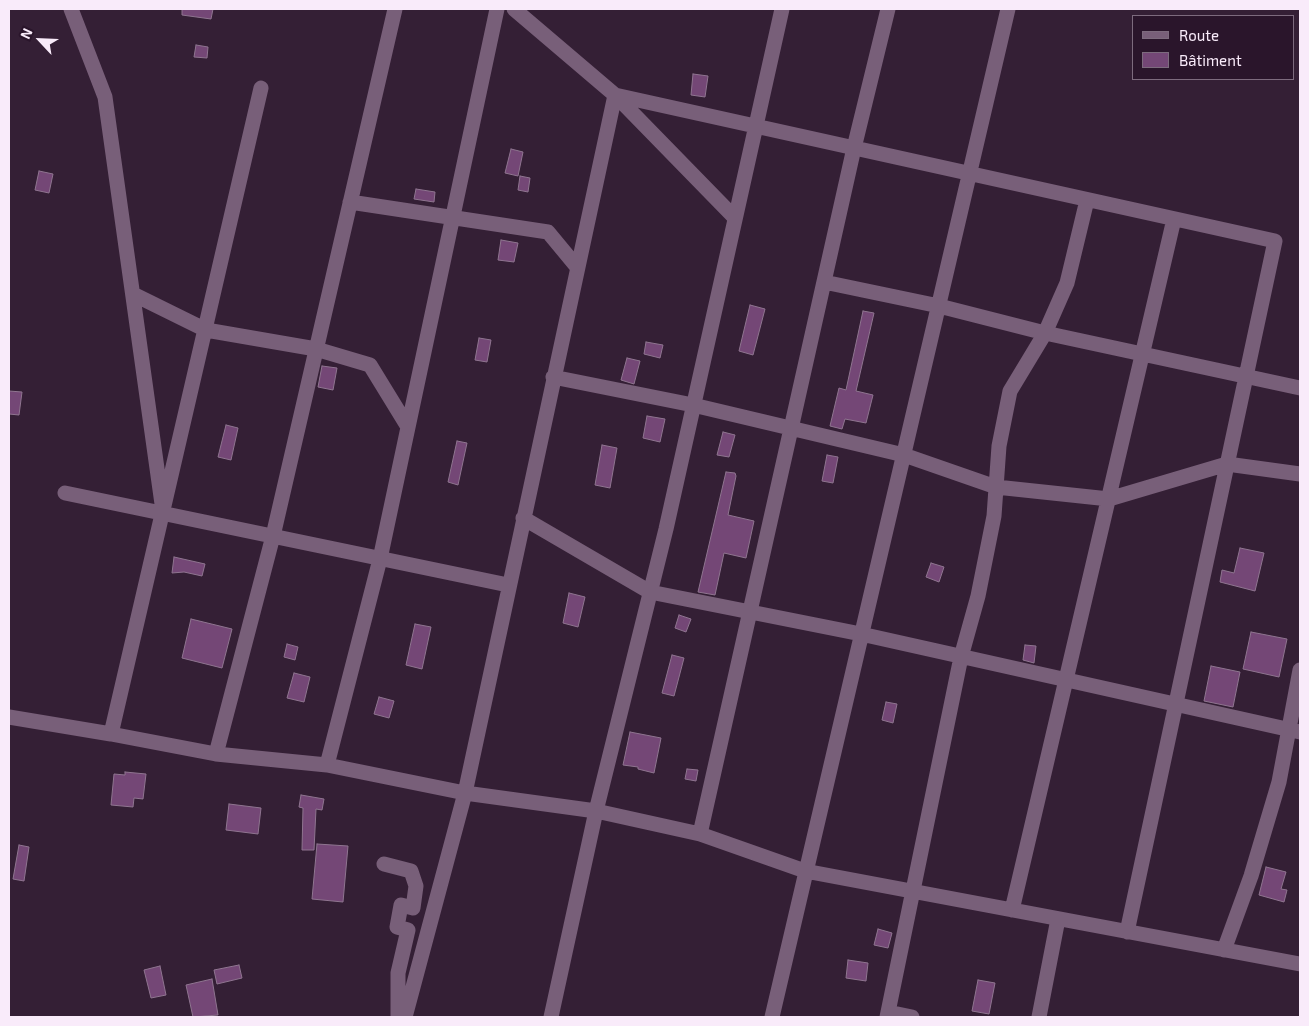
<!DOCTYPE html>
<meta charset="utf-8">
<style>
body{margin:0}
#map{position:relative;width:1309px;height:1026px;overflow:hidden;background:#341f35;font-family:"Exo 2",sans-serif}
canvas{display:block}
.frame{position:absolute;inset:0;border:10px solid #f9ebfa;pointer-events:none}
.legend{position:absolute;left:1132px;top:15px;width:162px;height:65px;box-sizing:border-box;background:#2a152b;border:1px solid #7d6b7e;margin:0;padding:6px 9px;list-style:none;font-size:15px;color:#f9ebfa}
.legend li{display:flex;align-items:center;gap:10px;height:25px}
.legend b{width:25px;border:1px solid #7d6b7e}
.north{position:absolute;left:15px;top:15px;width:50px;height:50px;-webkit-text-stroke:4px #2a152b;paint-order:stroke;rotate:295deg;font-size:14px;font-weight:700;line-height:20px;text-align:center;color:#f9ebfa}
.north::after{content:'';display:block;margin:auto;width:18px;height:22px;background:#f9ebfa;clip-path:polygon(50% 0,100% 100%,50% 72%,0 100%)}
</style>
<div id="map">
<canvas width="1309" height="1026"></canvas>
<div class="frame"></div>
<ul class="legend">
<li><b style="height:6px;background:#785f79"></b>Route</li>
<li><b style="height:14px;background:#744776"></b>Bâtiment</li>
</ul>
<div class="north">N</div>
</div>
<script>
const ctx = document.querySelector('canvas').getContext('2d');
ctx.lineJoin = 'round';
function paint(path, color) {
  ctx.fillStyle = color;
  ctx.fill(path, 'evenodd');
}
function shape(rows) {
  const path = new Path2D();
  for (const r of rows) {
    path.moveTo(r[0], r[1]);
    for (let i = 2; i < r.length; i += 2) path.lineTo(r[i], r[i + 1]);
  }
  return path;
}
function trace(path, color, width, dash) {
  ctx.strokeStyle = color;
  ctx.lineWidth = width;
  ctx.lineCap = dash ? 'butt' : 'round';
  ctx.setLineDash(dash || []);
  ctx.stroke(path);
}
const building = shape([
 [182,9,213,9,211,19,182,15,182,9],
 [196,45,208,47,207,58,194,57,196,45],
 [693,74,708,76,705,97,691,95,693,74],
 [511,149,523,152,518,176,505,173,511,149],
 [39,171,53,174,49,193,35,190,39,171],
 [520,176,530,178,528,192,518,190,520,176],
 [416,189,435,192,434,202,414,199,416,189],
 [501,240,518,243,514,262,498,260,501,240],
 [750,305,765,309,753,355,739,351,750,305],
 [863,311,874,313,856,391,873,395,866,423,845,419,842,429,830,426,839,388,846,390,863,311],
 [479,338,491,340,487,362,475,360,479,338],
 [646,342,663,345,660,358,644,354,646,342],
 [627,358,640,361,634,384,621,380,627,358],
 [322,366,337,368,333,390,318,387,322,366],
 [9,391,22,392,19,415,9,414,9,391],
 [647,416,665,419,660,442,643,438,647,416],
 [226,425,238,428,231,460,218,457,226,425],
 [723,432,735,435,729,457,717,455,723,432],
 [457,441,467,443,458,485,448,482,457,441],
 [602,445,617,448,610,488,595,485,602,445],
 [827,455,838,457,833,483,822,481,827,455],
 [726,472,735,473,736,476,728,515,754,521,746,558,724,553,715,595,698,592,726,472],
 [1240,548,1264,553,1255,591,1220,582,1222,570,1234,573,1240,548],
 [174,557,205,564,202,576,184,572,172,573,174,557],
 [931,563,944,567,939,582,926,577,931,563],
 [569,593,585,597,578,627,563,623,569,593],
 [679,615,691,619,686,632,675,628,679,615],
 [191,619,232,629,222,668,182,658,191,619],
 [415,624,431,627,422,669,406,665,415,624],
 [1251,632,1287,639,1279,677,1243,669,1251,632],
 [287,644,298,647,295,660,284,657,287,644],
 [1025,645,1036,646,1034,663,1023,660,1025,645],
 [672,655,684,658,674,696,662,693,672,655],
 [1211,666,1240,672,1233,707,1204,701,1211,666],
 [294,673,310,677,304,702,287,698,294,673],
 [379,697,394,701,389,718,374,714,379,697],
 [886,702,897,704,893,723,882,720,886,702],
 [630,732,661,738,654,773,638,769,638,767,623,765,630,732],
 [687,769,698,770,696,781,685,779,687,769],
 [125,772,146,774,143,799,134,798,133,807,111,805,114,774,125,775,125,772],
 [301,795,324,799,322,810,316,809,314,850,302,850,303,808,299,807,301,795],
 [229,804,261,808,258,834,226,830,229,804],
 [317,844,348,846,343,902,312,899,317,844],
 [19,845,29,847,24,881,13,879,19,845],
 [1266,867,1286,872,1281,889,1287,890,1284,902,1259,895,1266,867],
 [878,929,892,933,888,948,874,945,878,929],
 [848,960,868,963,866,981,846,978,848,960],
 [239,965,242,978,217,984,214,970,239,965],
 [160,966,166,995,151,998,144,970,160,966],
 [212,979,218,1015,193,1017,186,985,212,979],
 [978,980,995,983,989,1014,972,1011,978,980]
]);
paint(building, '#744776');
trace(building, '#8f7590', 1);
trace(shape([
 [71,9,105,97,162,504],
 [514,9,615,95,735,218],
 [615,95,1275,241,1127,932],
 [350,202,548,232,577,267],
 [824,282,939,306,1045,333,1300,388],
 [133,294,206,330,316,349,370,365,408,427],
 [553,377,693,405,904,455,996,487,1109,499,1227,464,1300,474],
 [65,493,508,585],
 [523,518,650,592,861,634,1300,732],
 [9,717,111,734,216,754,327,765,465,793,596,811,700,834,805,871,1300,964],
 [111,734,261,88],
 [216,754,273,536,395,9],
 [327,765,380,559,497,9],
 [700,834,854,148,888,9],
 [384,864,411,871,416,886,413,908,401,905,397,927,408,930,398,973,398,1017],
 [1012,910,1174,219],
 [1224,950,1251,876,1279,782,1300,670],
 [888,1012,912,1017],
 [405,1017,465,793,615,95],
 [551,1017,596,811,666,529,782,9],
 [772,1017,1008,9],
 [887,1017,961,657,978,596,994,516,999,446,1010,391,1045,333,1067,283,1087,200],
 [1039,1017,1058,919]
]), '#785f79', 15);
</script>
